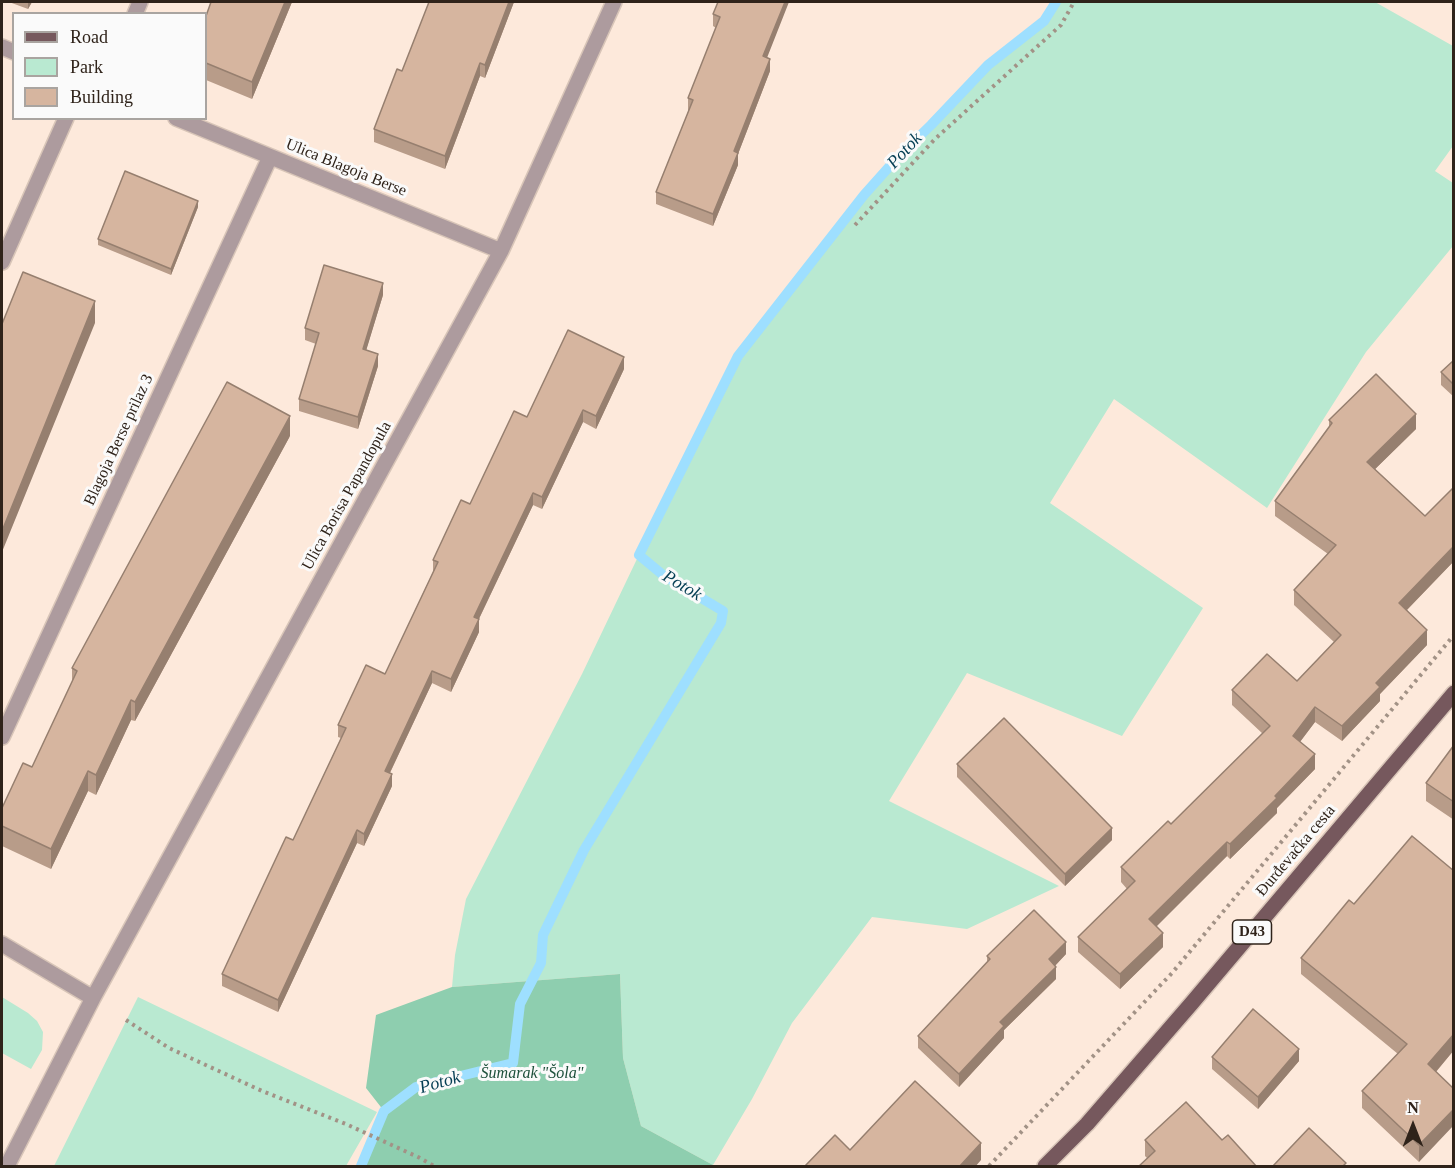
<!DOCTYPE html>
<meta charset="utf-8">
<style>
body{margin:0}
#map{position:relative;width:1455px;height:1168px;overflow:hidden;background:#fde9db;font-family:Georgia,serif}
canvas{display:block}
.frame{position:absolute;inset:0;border:3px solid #2f231a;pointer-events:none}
.legend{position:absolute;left:12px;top:12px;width:195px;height:108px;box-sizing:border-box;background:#fafafa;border:2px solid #a9a4a0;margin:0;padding:8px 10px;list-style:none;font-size:18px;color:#2f231a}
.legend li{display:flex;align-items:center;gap:12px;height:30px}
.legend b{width:30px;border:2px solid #a9a4a0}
.north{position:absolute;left:1383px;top:1096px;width:60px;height:60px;-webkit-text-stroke:4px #fafafa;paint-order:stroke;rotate:0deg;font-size:16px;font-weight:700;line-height:24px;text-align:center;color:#2f231a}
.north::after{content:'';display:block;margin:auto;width:21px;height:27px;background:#2f231a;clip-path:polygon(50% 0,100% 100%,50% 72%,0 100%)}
</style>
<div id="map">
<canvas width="1455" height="1168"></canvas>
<div class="frame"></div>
<ul class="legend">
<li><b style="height:8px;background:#76585d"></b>Road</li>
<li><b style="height:16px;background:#b9e9d1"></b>Park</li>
<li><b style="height:16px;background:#d6b59f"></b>Building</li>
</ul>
<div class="north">N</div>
</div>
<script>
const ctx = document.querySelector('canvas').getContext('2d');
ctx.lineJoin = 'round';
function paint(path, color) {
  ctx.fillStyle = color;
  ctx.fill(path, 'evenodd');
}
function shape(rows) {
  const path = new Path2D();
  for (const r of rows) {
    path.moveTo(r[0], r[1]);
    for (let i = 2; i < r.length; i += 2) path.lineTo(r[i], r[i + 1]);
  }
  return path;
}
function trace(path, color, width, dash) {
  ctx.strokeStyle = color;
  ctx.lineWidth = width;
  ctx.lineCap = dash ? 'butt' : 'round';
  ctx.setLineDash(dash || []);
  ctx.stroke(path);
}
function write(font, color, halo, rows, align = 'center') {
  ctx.font = font + ' Georgia,serif';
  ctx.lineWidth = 6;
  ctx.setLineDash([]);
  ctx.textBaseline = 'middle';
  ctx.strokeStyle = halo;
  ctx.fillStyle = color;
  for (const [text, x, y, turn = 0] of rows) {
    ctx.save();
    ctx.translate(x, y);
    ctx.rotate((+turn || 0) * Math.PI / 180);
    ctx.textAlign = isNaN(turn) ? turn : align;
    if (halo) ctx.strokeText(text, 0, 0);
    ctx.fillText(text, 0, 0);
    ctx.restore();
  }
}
paint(shape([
 [1056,2,1375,2,1453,46,1453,146,1435,171,1453,183,1453,246,1366,352,1267,508,1114,399,1050,503,1203,608,1122,736,967,673,889,801,1059,886,967,929,872,917,792,1023,752,1099,713,1165,641,1126,623,1058,620,974,452,987,455,955,466,899,582,674,679,471,738,356,864,195,897,158,931,125,988,65,1044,21],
 [2,997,28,1013,37,1021,43,1032,42,1050,31,1069,2,1053],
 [138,997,377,1112,346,1166,54,1166]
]), '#b9e9d1');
paint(shape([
 [620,974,623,1058,641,1126,713,1165,714,1166,363,1166,369,1153,384,1111,366,1088,376,1015,452,987]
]), '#8eceaf');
trace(shape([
 [361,1166,384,1111,416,1087,513,1063,520,1004,541,963,543,935,584,850,721,623,723,611,663,575,639,555,738,356,864,195,897,158,931,125,988,65,1044,21,1056,2]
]), '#9edfff', 10);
const minor = shape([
 [135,14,140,2],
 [2,47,14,52],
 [176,118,501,251],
 [2,262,66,118],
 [2,737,270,157],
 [2,944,93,998],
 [7,1166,93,998,501,251,614,2]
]);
const primary = shape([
 [1045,1166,1087,1124,1191,1004,1454,693]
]);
trace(minor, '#d8c5b8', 18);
trace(primary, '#d8c5b8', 18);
trace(shape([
 [855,225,935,139,1061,25,1074,2],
 [126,1020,169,1048,262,1091,346,1124,418,1157,434,1166],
 [989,1166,1172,973,1454,635]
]), '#a29286', 4, [3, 4.5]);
trace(minor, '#ad9b9e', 15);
trace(primary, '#76585d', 15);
paint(shape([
 [9,2,32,2,28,9],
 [211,2,292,2,252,99,206,80,206,16],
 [429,2,514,2,485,78,480,76,445,169,374,142,374,129,402,71],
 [718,2,767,58,770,71,738,154,738,165,713,226,656,204,656,192,689,110,688,110,688,98,716,28,713,26,713,14],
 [198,207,171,275,98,245,98,239],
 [383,295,366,350,378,366,358,429,299,411,299,399,316,344,305,340,305,328],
 [1454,360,1454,397,1441,385,1441,372],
 [624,369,596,429,583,422,542,509,533,505,479,619,479,632,451,692,432,683,390,773,392,786,364,846,357,843,278,1012,222,986,222,974,293,840,341,738,338,737,338,725,385,674,433,572,433,560,527,417],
 [1329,420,1416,429,1375,469,1425,516,1454,487,1454,561,1407,610,1427,645,1380,694,1380,701,1342,741,1315,722,1300,742,1315,769,1277,808,1277,813,1230,859,1227,856,1156,926,1163,947,1120,989,1078,952,1078,937,1127,889,1121,882,1121,867,1171,824,1263,734,1232,705,1232,690,1297,681,1334,642,1294,605,1294,590,1328,554,1275,516,1275,501,1329,427],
 [290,436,135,721,131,720,96,795,88,791,51,869,2,846,2,808,32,767,72,682,72,668],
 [1454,745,1454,820,1426,801,1426,783],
 [957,764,1112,840,1065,886,957,777],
 [1454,871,1454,1050,1436,1072,1419,1162,1362,1108,1362,1091,1398,1054,1301,974,1301,958,1354,904],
 [1066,954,1055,966,1056,979,1004,1030,1004,1038,959,1087,918,1048,918,1036,987,962,987,956],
 [1212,1057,1299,1061,1258,1109,1212,1069],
 [1145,1140,1222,1140,1147,1158,1145,1156]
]), '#b89c89');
paint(shape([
 [28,2,32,2,28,9],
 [285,2,292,2,252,99,252,82],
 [509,2,514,2,485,78,485,65],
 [785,2,789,2,763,68,763,56],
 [770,59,770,71,738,154,738,165,713,226,713,214,734,151],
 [480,63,480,76,445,169,445,156],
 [198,201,198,207,171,275,171,269],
 [383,283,383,295,363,361,363,349],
 [95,301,95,323,2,552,2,531],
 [378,354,378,366,358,429,358,417],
 [624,357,624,369,596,429,596,416],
 [583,410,583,422,542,509,542,497],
 [1416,414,1416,429,1367,477,1367,462],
 [290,416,290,436,135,721,135,702],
 [533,493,533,505,474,629,474,617],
 [1454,546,1454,561,1399,618,1399,603],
 [479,619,479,632,451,692,451,679],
 [1427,630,1427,645,1380,694,1380,701,1342,741,1342,726,1376,683],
 [432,671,432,683,385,783,385,771],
 [131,700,131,720,96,795,96,775],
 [1315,707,1315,722,1293,751,1293,736],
 [1315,754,1315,769,1277,808,1277,813,1230,859,1230,844],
 [88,771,88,791,51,869,51,849],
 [392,774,392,786,364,846,364,834],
 [1112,828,1112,840,1065,886,1065,874],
 [357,830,357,843,278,1012,278,1000],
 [1227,842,1227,856,1149,934,1149,919],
 [1163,933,1163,947,1120,989,1120,974],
 [1066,942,1066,954,1049,972,1049,959],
 [1056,967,1056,979,1004,1030,1004,1038,959,1087,959,1074,1000,1022],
 [1454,1034,1454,1050,1428,1081,1428,1064],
 [1299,1049,1299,1061,1258,1109,1258,1097],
 [1454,1109,1454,1125,1419,1162,1419,1145],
 [981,1143,981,1160,975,1167,959,1167]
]), '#967f6f');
const building = shape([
 [211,2,285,2,252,82,206,63,206,16,211,2],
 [429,2,509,2,485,65,480,63,445,156,374,129,397,69,402,71,429,2],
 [718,2,785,2,763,56,770,59,734,151,738,153,713,214,656,192,693,100,688,98,720,17,713,14,718,2],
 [125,171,198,201,171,269,98,239,125,171],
 [324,265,383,283,363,349,378,354,358,417,299,399,319,333,305,328,324,265],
 [23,272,95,301,2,531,2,324,23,272],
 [568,330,624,357,596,416,583,410,542,497,533,493,474,617,479,619,451,679,432,671,385,771,392,774,364,834,357,830,278,1000,222,974,286,837,293,840,346,728,338,725,366,665,385,674,438,562,433,560,461,500,470,504,514,411,527,417,568,330],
 [1454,360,1454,385,1441,372,1454,360],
 [1376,374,1416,414,1367,462,1425,516,1454,487,1454,546,1399,603,1427,630,1376,683,1380,687,1342,726,1315,707,1293,736,1315,754,1275,796,1277,798,1230,844,1227,842,1149,919,1163,933,1120,974,1078,937,1135,881,1121,867,1168,821,1171,824,1270,726,1232,690,1267,654,1297,681,1341,635,1294,590,1336,545,1275,501,1332,423,1329,420,1376,374],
 [227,382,290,416,135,702,131,700,96,775,88,771,51,849,2,826,2,808,23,763,32,767,77,671,72,668,227,382],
 [1004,718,1112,828,1065,874,957,764,1004,718],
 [1454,745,1454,802,1426,783,1454,745],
 [1412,836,1454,871,1454,1034,1428,1064,1454,1089,1454,1109,1419,1145,1362,1091,1407,1044,1301,958,1349,900,1354,904,1412,836],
 [1034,910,1066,942,1049,959,1056,967,1000,1022,1004,1026,959,1074,918,1036,990,959,987,956,1034,910],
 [1253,1009,1299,1049,1258,1097,1212,1057,1253,1009],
 [915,1081,981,1143,959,1167,804,1167,835,1135,850,1150,915,1081],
 [1186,1102,1222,1140,1228,1135,1257,1167,1138,1167,1155,1151,1145,1140,1186,1102],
 [1309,1128,1346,1163,1342,1167,1272,1167,1309,1128]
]);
paint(building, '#d6b59f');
trace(building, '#967f6f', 1.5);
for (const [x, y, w] of [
 [1252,932,39]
]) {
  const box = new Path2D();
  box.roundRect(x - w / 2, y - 12, w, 24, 4.5);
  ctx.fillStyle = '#fafafa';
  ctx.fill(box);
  trace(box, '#2f231a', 1.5);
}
write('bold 15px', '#2f231a', null, [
 ["D43",1252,932]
]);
write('16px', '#2f231a', '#fafafa', [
 ["Ulica Blagoja Berse",346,168,22],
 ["Blagoja Berse prilaz 3",119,440,-65],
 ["Ulica Borisa Papandopula",347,496,-61],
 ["Đurđevačka cesta",1296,851,-50]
]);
write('italic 16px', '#1d503b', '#fafafa', [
 ["Šumarak \"Šola\"",532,1074]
]);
write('italic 18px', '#053e54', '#fafafa', [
 ["Potok",905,151,-47],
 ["Potok",682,586,31],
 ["Potok",440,1083,-16]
]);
</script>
